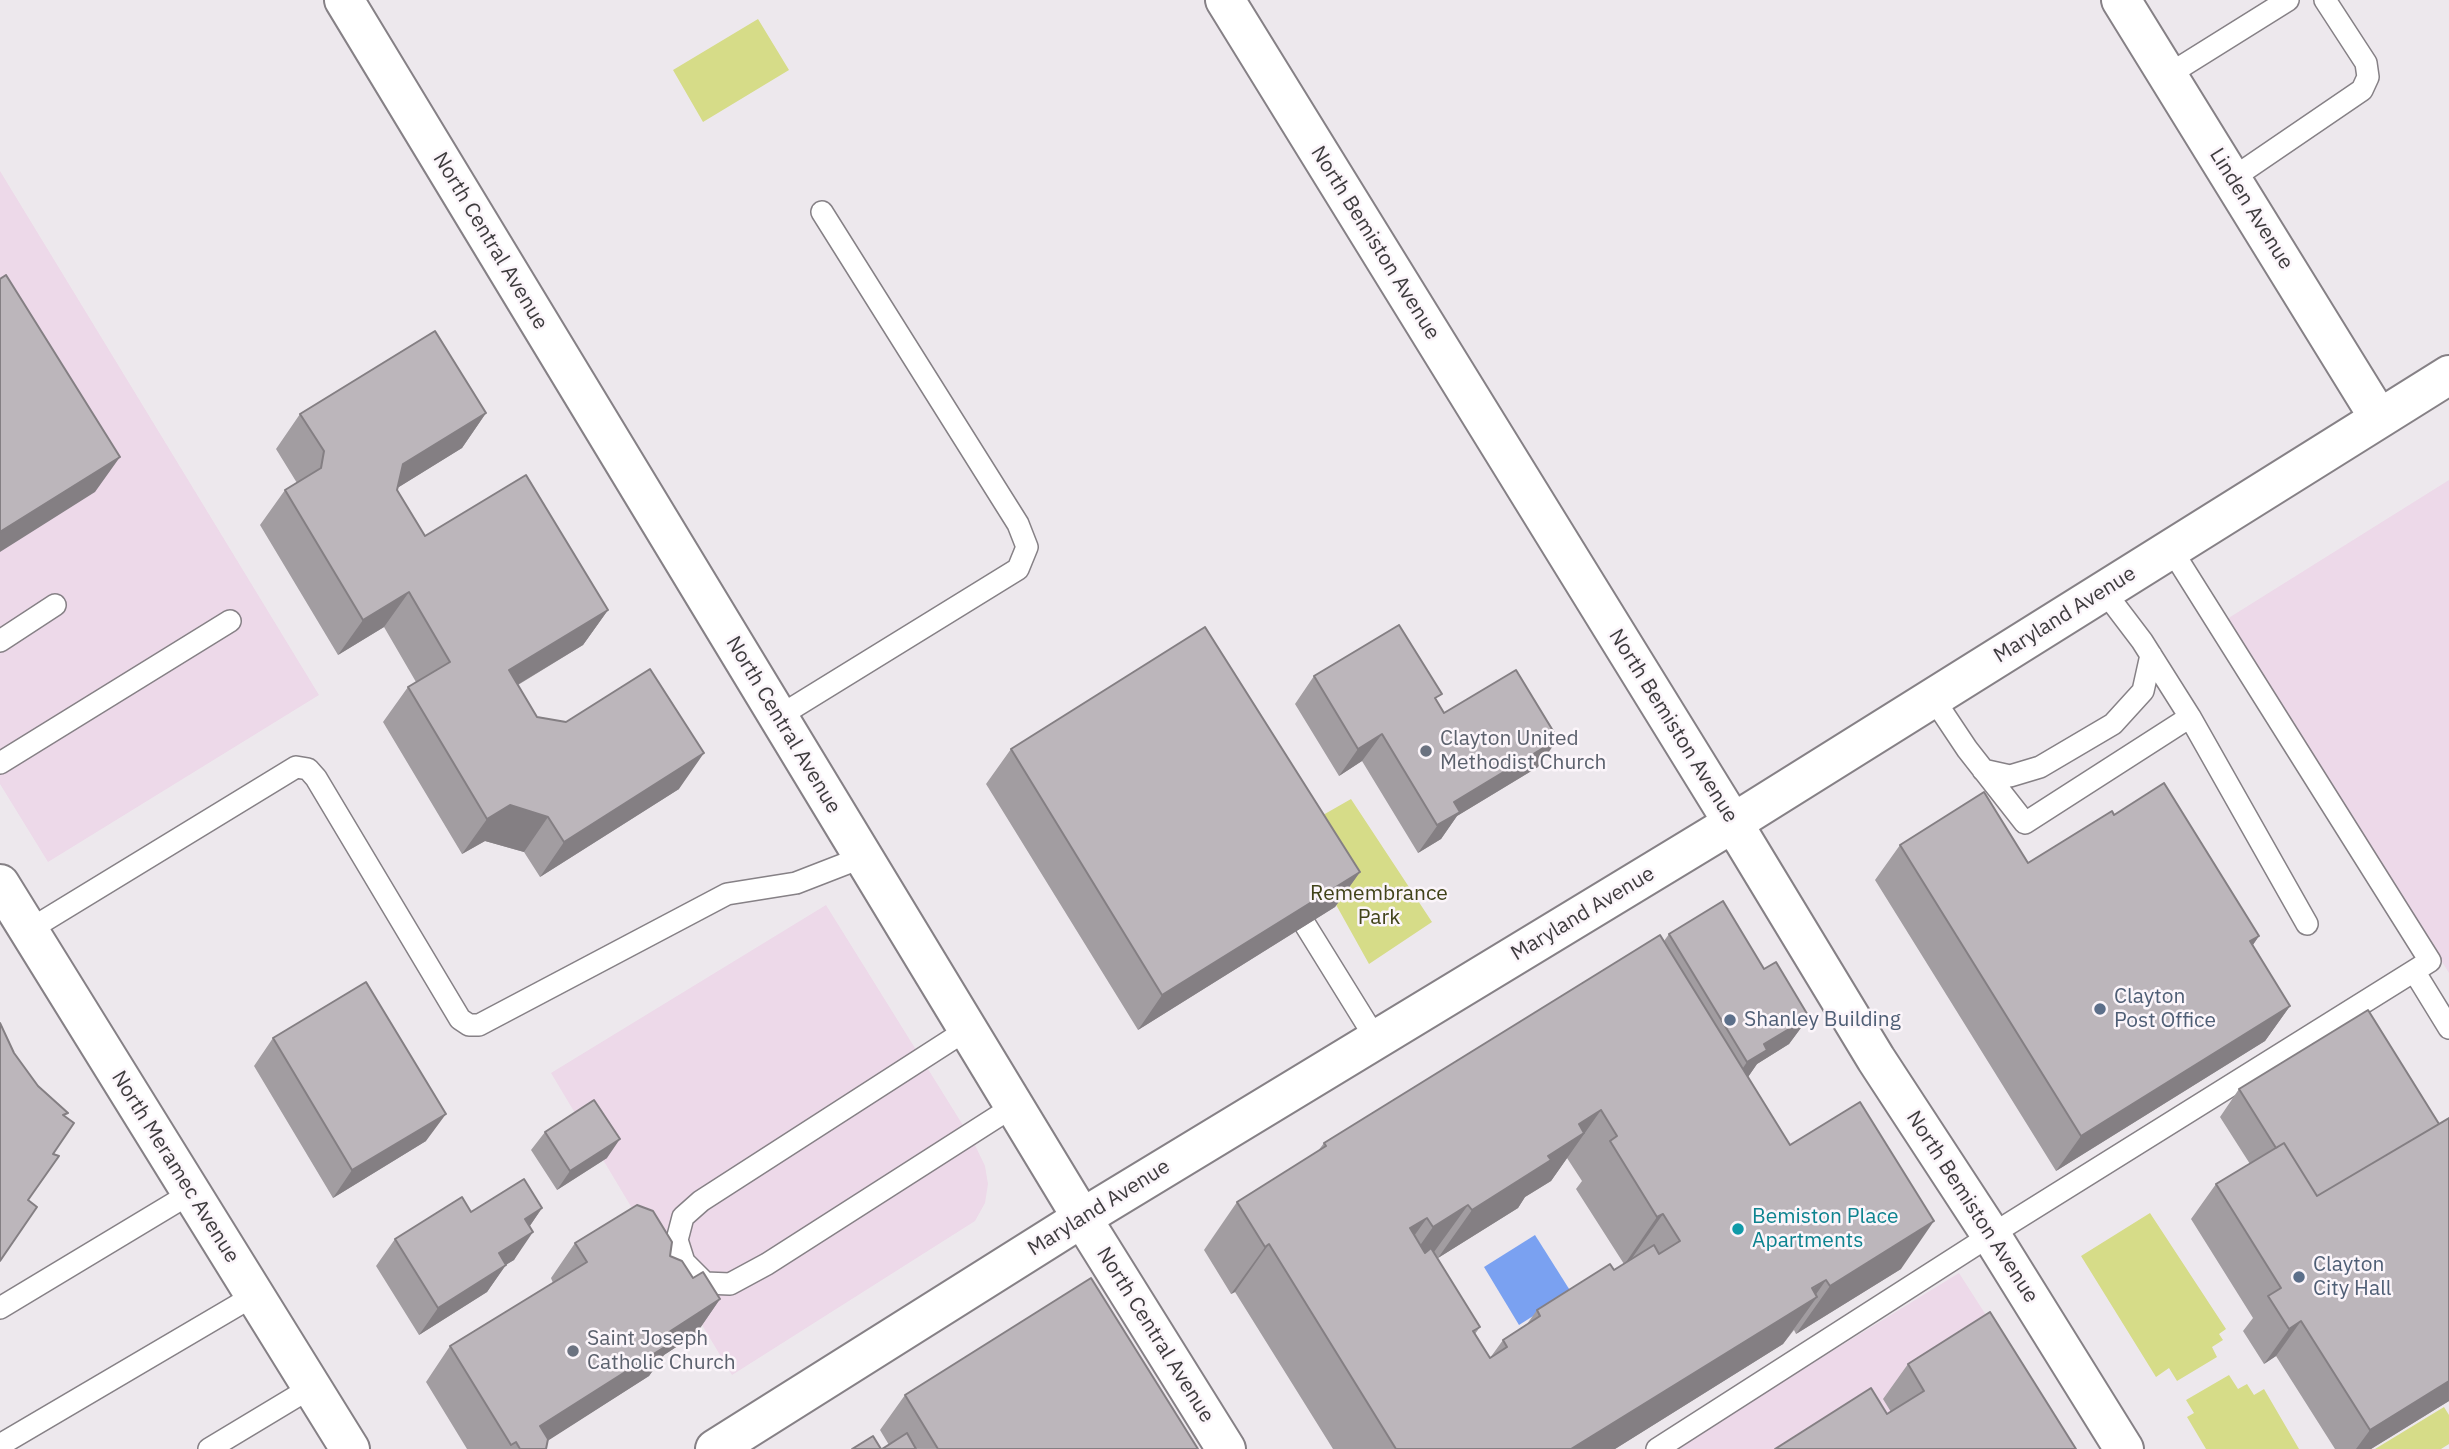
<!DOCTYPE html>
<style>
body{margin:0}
canvas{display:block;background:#ede8ed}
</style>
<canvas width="2449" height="1449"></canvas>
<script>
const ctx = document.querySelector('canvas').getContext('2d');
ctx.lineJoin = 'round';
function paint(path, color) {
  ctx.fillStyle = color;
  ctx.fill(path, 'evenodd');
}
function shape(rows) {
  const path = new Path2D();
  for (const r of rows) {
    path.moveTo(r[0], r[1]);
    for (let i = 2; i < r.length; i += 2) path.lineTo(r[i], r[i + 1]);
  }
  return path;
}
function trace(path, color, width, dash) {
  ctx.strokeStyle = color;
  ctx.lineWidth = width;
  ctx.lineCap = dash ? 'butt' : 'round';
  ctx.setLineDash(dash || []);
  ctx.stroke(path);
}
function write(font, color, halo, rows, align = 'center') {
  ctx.font = font + ' "IBM Plex Sans",sans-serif';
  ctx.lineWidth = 5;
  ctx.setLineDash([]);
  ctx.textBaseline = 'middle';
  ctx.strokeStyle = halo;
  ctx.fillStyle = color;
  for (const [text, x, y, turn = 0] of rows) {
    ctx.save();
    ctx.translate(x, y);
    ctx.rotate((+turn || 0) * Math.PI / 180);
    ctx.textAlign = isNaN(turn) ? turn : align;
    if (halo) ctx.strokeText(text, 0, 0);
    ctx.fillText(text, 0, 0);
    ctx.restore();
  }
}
paint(shape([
 [0,171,319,695,48,862,0,784],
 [2449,480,2449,973,2227,619],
 [826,905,974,1143,985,1166,988,1184,985,1203,975,1221,732,1375,551,1073],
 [1959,1273,2072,1449,1673,1449]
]), '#edd9e9');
paint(shape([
 [758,19,789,70,703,122,673,70],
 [1351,799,1432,922,1369,964,1295,831],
 [2150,1213,2226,1329,2219,1334,2223,1340,2212,1347,2217,1357,2177,1381,2169,1368,2156,1377,2081,1256],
 [2229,1375,2238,1389,2247,1384,2254,1395,2264,1389,2299,1449,2206,1449,2187,1417,2194,1413,2186,1400],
 [2444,1407,2449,1415,2449,1444,2441,1449,2375,1449]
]), '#d6dc88');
paint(shape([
 [1535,1235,1571,1292,1519,1325,1484,1267]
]), '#7aa1f1');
const lane = shape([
 [2168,75,2288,0],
 [2233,178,2362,90,2368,77,2366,63,2325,0],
 [2171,549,2430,961,2414,971],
 [2104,591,2142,641,2190,717,2307,924],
 [0,641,55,605],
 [1933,698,1967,749,2025,823,2190,717],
 [778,717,1018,569,1027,547,1018,524,822,212],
 [0,763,230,621],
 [1983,770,2010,776,2040,767,2113,724,2143,691,2151,655],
 [1306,926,1376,1039],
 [29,930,296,767,308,769,316,778,460,1019,469,1025,479,1025,727,894,796,883,863,857],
 [968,1029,701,1201,683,1217,677,1240,684,1262,705,1283,730,1284,767,1264,1014,1106],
 [0,1308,191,1193],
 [0,1445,255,1295],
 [209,1449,312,1387],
 [1657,1449,1991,1235,2414,971,2449,1028]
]);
const street = shape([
 [344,0,1082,1218],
 [1225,0,1733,823],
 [2121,0,2379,418]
]);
const secondary = shape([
 [1733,823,1876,1059,1991,1235,2124,1449],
 [0,884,350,1449],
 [1082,1218,1226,1449],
 [715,1449,1082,1218,1733,823,2449,375]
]);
trace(lane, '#868186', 24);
trace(street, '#868186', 42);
trace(secondary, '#868186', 42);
trace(lane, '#fff', 21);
trace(street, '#fff', 38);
trace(secondary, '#fff', 38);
paint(shape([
 [486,413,462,448,397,488,397,490,425,536,608,610,583,645,518,685,537,717,679,789,540,877,524,852,485,841,462,854,383,722,408,687,416,682,384,627,338,655,260,525,285,490,297,483,276,449,300,414],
 [1314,676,1437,701,1444,713,1538,767,1457,816,1441,839,1418,853,1362,761,1339,776,1295,704],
 [1011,749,1360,872,1335,907,1138,1030,986,784],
 [2114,815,2259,936,2252,946,2290,1006,2265,1041,2056,1171,1875,880,1900,845,2028,863],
 [1669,934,1764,969,1809,1017,1789,1044,1757,1064,1748,1077,1790,1145,1901,1269,1796,1334,1794,1330,1783,1344,1615,1449,1333,1449,1235,1292,1231,1294,1204,1250,1237,1202,1318,1151,1324,1143,1664,941],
 [1567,1158,1582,1181,1576,1189,1624,1264,1537,1310,1527,1324,1503,1340,1490,1358,1475,1334,1480,1327,1434,1253,1438,1258,1518,1208,1525,1197,1551,1181],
 [273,1038,426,1141,333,1198,254,1066],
 [2239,1089,2449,1401,2371,1449,2335,1449,2276,1356,2264,1364,2243,1331,2253,1318,2191,1219,2216,1184,2250,1164,2220,1117],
 [545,1132,607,1158,557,1190,531,1150],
 [542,1208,529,1227,514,1260,506,1264,487,1292,419,1335,376,1266,395,1239,471,1212],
 [575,1243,670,1256,693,1278,720,1299,696,1334,664,1355,649,1376,548,1440,546,1449,467,1449,426,1382,450,1346,553,1283,551,1278],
 [1908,1364,2076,1449,1887,1414,1891,1412,1883,1399],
 [905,1395,1198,1449,882,1449,889,1445,880,1430]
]), '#a29da1');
paint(shape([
 [486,413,462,448,378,500,403,464],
 [120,457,95,492,0,552,0,532],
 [409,592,384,627,338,655,363,620],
 [608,610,583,645,484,705,509,670],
 [1382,734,1362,761,1339,776,1358,749],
 [1558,739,1538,767,1457,816,1441,839,1418,853,1454,802],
 [704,753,679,789,540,877,564,842],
 [510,805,548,817,524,852,485,841,462,854,487,819],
 [1360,872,1335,907,1138,1030,1162,995],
 [2259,936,2235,971,2250,941],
 [2290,1006,2265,1041,2056,1171,2081,1136],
 [1809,1017,1789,1044,1757,1064,1748,1077,1728,1090,1747,1062,1764,1044],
 [1601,1110,1551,1181,1525,1197,1518,1208,1438,1258,1472,1210,1548,1156,1579,1124],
 [446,1114,426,1141,333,1198,352,1170],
 [620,1139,607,1158,557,1190,570,1171],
 [1468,1205,1434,1252,1399,1275,1433,1227],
 [542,1208,523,1236,525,1219],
 [1663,1214,1630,1261,1624,1265,1657,1217],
 [1427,1218,1393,1265,1410,1228],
 [1934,1221,1901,1269,1796,1334,1830,1286],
 [533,1232,514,1260,480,1281,499,1253],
 [1269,1244,1235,1292,1231,1294,1265,1247],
 [506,1265,487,1292,419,1335,438,1308],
 [1826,1280,1812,1300,1817,1297,1783,1344,1615,1449,1571,1449],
 [720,1299,696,1334,664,1355,649,1376,535,1449,540,1426,669,1332],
 [2301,1321,2276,1356,2264,1364,2289,1329],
 [2449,1381,2449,1401,2371,1449,2356,1449,2370,1430]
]), '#847f83');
const building = shape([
 [6,275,120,457,0,532,0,279,6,275],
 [435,331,486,413,403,464,397,490,425,536,526,475,608,610,509,670,537,717,566,722,650,669,704,753,564,842,548,817,510,805,487,819,408,687,450,662,409,592,363,620,285,490,321,468,324,451,300,414,435,331],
 [1399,625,1442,694,1435,698,1444,713,1516,670,1558,739,1454,802,1460,812,1437,825,1382,734,1358,749,1314,676,1399,625],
 [1205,627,1360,872,1162,995,1011,749,1205,627],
 [2164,783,2259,936,2250,941,2290,1006,2081,1136,1900,845,1984,792,2028,863,2112,811,2114,815,2164,783],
 [1723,901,1764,969,1776,962,1809,1017,1764,1044,1767,1050,1747,1062,1669,934,1723,901],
 [1660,935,1790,1145,1860,1102,1934,1221,1830,1286,1826,1280,1812,1288,1817,1297,1571,1449,1396,1449,1269,1244,1265,1247,1237,1202,1326,1146,1324,1143,1660,935],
 [1601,1110,1617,1136,1610,1141,1657,1217,1663,1214,1680,1241,1659,1254,1654,1245,1614,1270,1610,1264,1537,1310,1540,1316,1503,1340,1507,1347,1490,1358,1473,1331,1480,1327,1431,1248,1425,1253,1410,1228,1427,1218,1433,1227,1468,1205,1472,1210,1551,1160,1548,1156,1584,1133,1579,1124,1601,1110],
 [366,982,446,1114,352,1170,273,1038,366,982],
 [2368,1010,2439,1124,2317,1196,2284,1143,2276,1148,2239,1089,2368,1010],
 [0,1023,14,1053,38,1086,68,1113,63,1115,74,1123,53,1154,59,1156,28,1200,37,1207,0,1261,0,1023],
 [594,1100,620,1139,570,1171,545,1132,594,1100],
 [2449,1118,2449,1381,2370,1430,2301,1321,2289,1329,2268,1296,2281,1288,2216,1184,2284,1143,2317,1196,2449,1118],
 [524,1179,542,1208,525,1219,533,1232,499,1253,506,1265,438,1308,395,1239,462,1197,471,1212,524,1179],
 [637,1205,653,1211,672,1242,670,1256,682,1261,693,1278,703,1272,720,1299,669,1332,674,1341,540,1426,548,1439,546,1449,520,1449,516,1442,511,1445,450,1346,587,1262,575,1243,637,1205],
 [1091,1278,1198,1449,938,1449,905,1395,1091,1278],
 [1990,1312,2076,1449,1775,1449,1871,1388,1887,1414,1924,1391,1908,1364,1990,1312],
 [907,1433,916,1449,882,1449,907,1433],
 [873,1436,881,1449,852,1449,873,1436]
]);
paint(building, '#bcb6bb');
trace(building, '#847f83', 2);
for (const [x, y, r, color] of [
 [1426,751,7,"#6b7280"],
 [2100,1009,7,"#5c6f8a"],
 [1730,1020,7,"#5c6f8a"],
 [1738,1229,7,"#0f9aa8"],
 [2299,1277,7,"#5c6f8a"],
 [573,1351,7,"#6b7280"]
]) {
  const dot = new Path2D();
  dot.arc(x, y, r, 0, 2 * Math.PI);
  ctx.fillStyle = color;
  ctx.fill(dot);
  trace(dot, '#fbf5fa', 2.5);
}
write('21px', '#3e3c3e', '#fbf5fa', [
 ["Linden Avenue",2251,209,58],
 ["North Central Avenue",490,241,59],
 ["North Bemiston Avenue",1375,243,58],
 ["Maryland Avenue",2065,615,-32],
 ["North Central Avenue",783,725,59],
 ["North Bemiston Avenue",1673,726,58],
 ["Maryland Avenue",1583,914,-31],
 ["North Meramec Avenue",175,1167,58],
 ["North Bemiston Avenue",1972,1207,57],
 ["Maryland Avenue",1099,1208,-32],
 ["North Central Avenue",1155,1335,58]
]);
write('21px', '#5b616d', '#fbf5fa', [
 ["Clayton United",1440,739],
 ["Methodist Church",1440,763],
 ["Saint Joseph",587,1339],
 ["Catholic Church",587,1363]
], 'left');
write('21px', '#414319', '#fbf5fa', [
 ["Remembrance",1379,894],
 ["Park",1379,918]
]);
write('21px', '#4e5e75', '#fbf5fa', [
 ["Clayton",2114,997],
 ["Post Office",2114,1021],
 ["Shanley Building",1744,1020],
 ["Clayton",2313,1265],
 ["City Hall",2313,1289]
], 'left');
write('21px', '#0d838f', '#fbf5fa', [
 ["Bemiston Place",1752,1217],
 ["Apartments",1752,1241]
], 'left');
</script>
